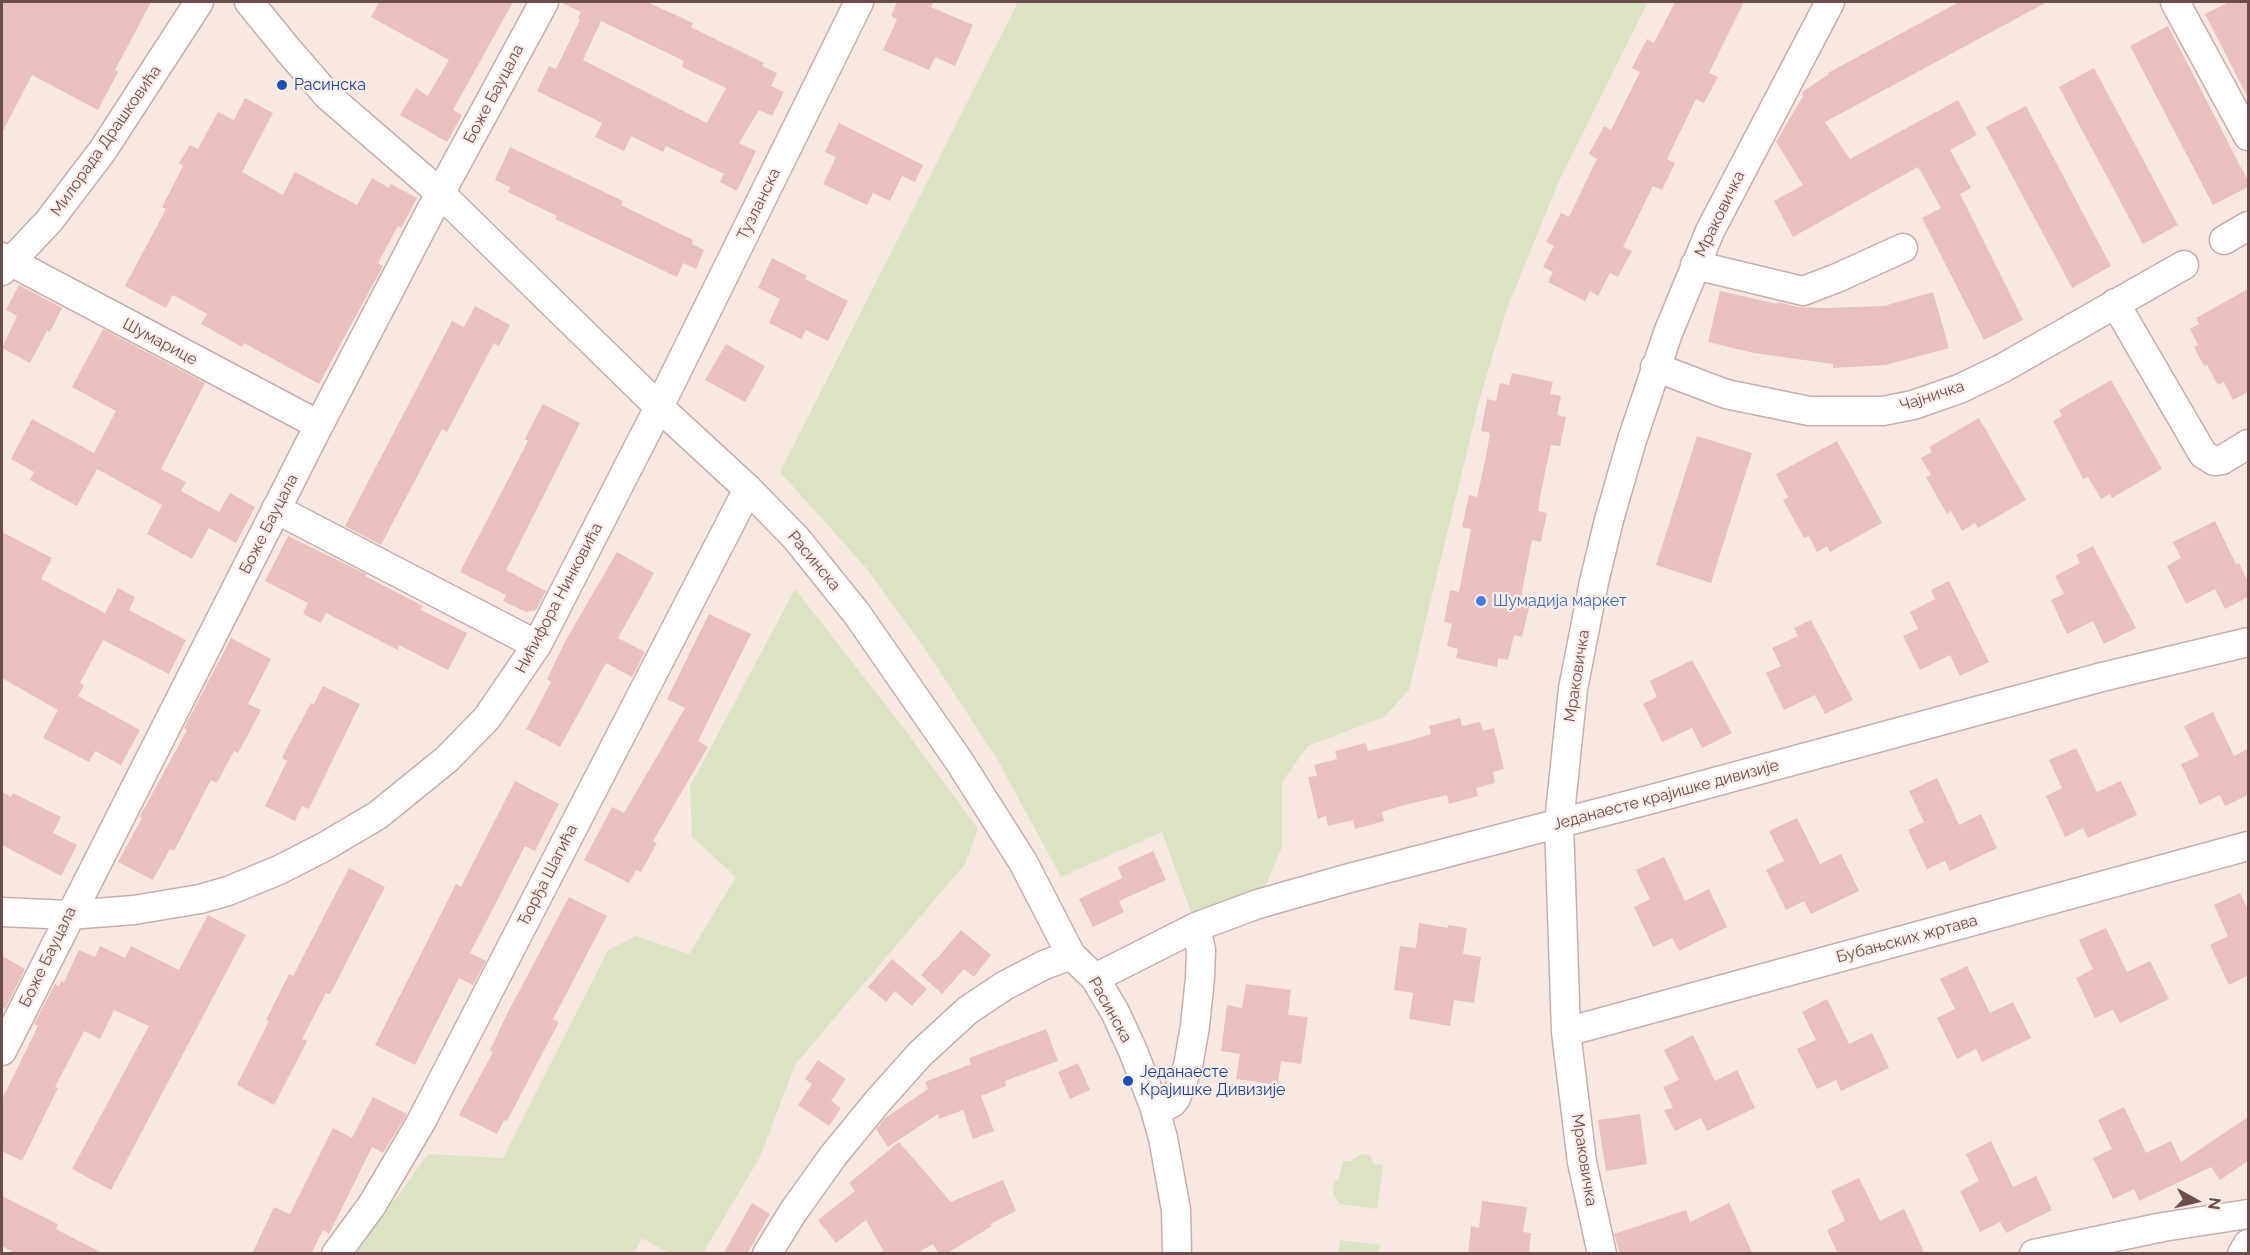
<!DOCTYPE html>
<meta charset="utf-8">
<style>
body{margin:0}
#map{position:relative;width:2250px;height:1255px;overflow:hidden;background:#f8e8e2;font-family:Raleway,sans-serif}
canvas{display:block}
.frame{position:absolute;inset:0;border:3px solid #6c4d4c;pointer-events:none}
.north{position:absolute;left:2166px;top:1171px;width:60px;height:60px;-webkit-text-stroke:4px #fcede8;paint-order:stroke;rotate:98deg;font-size:16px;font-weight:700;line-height:24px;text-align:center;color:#6c4d4c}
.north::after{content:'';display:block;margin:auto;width:21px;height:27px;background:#6c4d4c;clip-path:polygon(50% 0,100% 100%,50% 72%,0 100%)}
</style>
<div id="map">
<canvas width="2250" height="1255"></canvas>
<div class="frame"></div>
<div class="north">N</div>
</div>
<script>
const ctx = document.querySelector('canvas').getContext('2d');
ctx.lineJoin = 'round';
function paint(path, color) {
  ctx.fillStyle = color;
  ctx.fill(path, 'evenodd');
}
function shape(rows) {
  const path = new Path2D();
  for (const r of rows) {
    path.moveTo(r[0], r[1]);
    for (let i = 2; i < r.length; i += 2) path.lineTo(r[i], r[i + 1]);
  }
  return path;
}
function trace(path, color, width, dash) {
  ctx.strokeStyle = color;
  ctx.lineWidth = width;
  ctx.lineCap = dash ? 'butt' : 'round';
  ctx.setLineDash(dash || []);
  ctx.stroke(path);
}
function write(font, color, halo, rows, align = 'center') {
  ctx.font = font + ' Raleway,sans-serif';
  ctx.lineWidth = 4.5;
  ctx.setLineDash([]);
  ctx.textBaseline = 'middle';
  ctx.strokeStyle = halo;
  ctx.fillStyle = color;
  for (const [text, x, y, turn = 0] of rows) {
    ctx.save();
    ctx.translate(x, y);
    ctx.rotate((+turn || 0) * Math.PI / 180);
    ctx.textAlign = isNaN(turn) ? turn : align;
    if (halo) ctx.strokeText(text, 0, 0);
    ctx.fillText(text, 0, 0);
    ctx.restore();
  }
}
paint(shape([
 [1018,2,1648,2,1559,181,1506,311,1480,398,1409,690,1384,717,1308,746,1282,782,1282,847,1258,904,1194,920,1162,832,1061,877,997,759,927,652,867,569,780,472],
 [795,589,906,731,978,829,965,864,795,1065,760,1157,703,1253,669,1253,642,1238,634,1253,356,1253,428,1154,503,1158,608,950,636,936,689,954,736,877,692,837,690,786],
 [1361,1154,1369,1155,1374,1164,1383,1165,1377,1209,1340,1204,1333,1194,1334,1182,1339,1178,1343,1161,1351,1161],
 [1340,1240,1380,1245,1379,1253,1338,1253]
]), '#dbe3c3');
paint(shape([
 [2,2,151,2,115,70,118,72,98,110,32,75,2,133],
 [379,2,513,2,453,110,462,115,447,142,400,115,416,88,428,96,449,60,371,17],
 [560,2,647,2,693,23,691,27,764,63,762,66,777,73,771,86,784,92,772,116,759,110,739,143,756,151,737,191,720,182,724,174,666,146,663,152,631,136,624,151,595,137,602,123,537,91,549,66,556,69,580,20,578,18,581,12],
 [601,21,684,61,682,67,726,88,707,123,583,60],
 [897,2,934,2,931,7,973,25,955,66,935,57,929,70,883,50,897,19,891,16],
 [1675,2,1744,2,1709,73,1718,77,1704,103,1696,99,1667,159,1675,163,1668,178,1662,190,1653,186,1632,229,1623,247,1632,251,1618,277,1610,273,1598,296,1590,291,1585,301,1548,282,1553,272,1543,267,1554,246,1546,242,1561,213,1569,217,1597,159,1589,154,1604,126,1611,130,1640,72,1632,68,1647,39,1654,43],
 [1959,2,2047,2,1825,122,1850,159,1958,100,1977,135,1950,150,1971,188,1960,194,2023,320,1984,340,1922,218,1941,208,1918,167,1793,237,1774,201,1803,185,1776,142,1803,96,1802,92,1829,74,1828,73],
 [2229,2,2248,2,2248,98,2205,14],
 [2168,26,2248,181,2248,187,2213,205,2130,46],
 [2094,68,2178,225,2143,244,2059,87],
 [245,98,273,113,242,172,283,195,295,172,357,205,372,178,389,188,391,184,417,198,401,228,398,226,378,263,383,266,319,384,244,343,242,347,201,324,207,314,173,295,166,308,125,286,166,209,162,207,183,166,179,163,190,145,198,149,218,112,234,120],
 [2026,106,2111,266,2072,288,1986,127],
 [839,123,923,165,915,182,902,176,890,201,873,193,867,205,823,184,836,157,825,152],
 [510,147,623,201,621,205,693,240,692,244,704,250,696,269,683,263,677,277,555,219,557,216,508,192,510,187,495,180],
 [772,258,807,276,805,279,848,301,828,341,806,330,801,339,769,323,780,299,758,288],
 [19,285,62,308,50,332,47,331,30,363,2,348,17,316,6,310],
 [2248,289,2248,392,2233,400,2224,382,2218,385,2207,365,2204,366,2194,347,2198,345,2190,329,2199,324,2196,318],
 [1720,291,1777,304,1777,302,1799,307,1826,308,1884,306,1933,292,1949,348,1886,365,1833,368,1833,364,1754,353,1708,342],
 [475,306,510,325,499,346,494,343,447,432,442,429,381,545,345,526,452,321,464,327],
 [103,329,205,383,161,469,186,482,181,491,219,512,230,493,255,507,236,543,209,528,192,559,147,534,162,505,97,469,77,506,30,480,34,472,11,459,32,419,94,453,116,411,72,387],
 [726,344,765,366,745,402,705,380],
 [1512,373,1553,382,1550,394,1561,396,1557,415,1566,417,1560,446,1551,445,1541,491,1538,511,1547,513,1541,542,1532,540,1523,586,1520,606,1529,608,1522,637,1514,635,1508,660,1498,658,1497,667,1456,658,1458,649,1447,646,1452,624,1444,622,1450,590,1459,592,1471,529,1462,527,1469,495,1477,497,1486,456,1490,433,1481,431,1487,399,1496,401,1500,383,1509,385],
 [2111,380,2162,469,2112,498,2110,494,2101,499,2088,477,2083,479,2053,421,2062,416,2059,410],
 [543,404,580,423,506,570,546,591,536,610,526,612,503,601,506,595,460,572,528,441,525,439],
 [1979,418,2026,500,1978,528,1975,523,1962,531,1951,511,1947,514,1926,477,1931,475,1921,458,1932,452,1929,447],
 [1697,436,1752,453,1711,583,1656,565],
 [1837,441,1882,523,1830,552,1827,546,1817,552,1809,536,1804,538,1793,518,1783,500,1788,497,1776,474],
 [2215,521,2236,564,2239,563,2248,582,2248,597,2225,609,2215,589,2186,604,2167,566,2181,558,2173,542],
 [2,532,52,558,41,579,105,613,118,588,135,597,129,610,186,640,169,674,103,640,80,683,84,685,78,696,140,730,121,765,95,751,89,762,43,738,58,710,2,678],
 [288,536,366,574,365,576,423,606,421,610,467,633,448,670,399,645,398,650,326,613,321,623,303,614,308,603,265,581],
 [2093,546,2136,628,2104,644,2093,621,2067,634,2051,600,2064,594,2055,576,2080,563,2076,555],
 [617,552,654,573,618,638,645,652,632,677,606,663,560,747,526,729,551,682,547,679,567,638],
 [1949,581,1989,662,1960,676,1950,655,1920,670,1903,636,1918,629,1910,612,1935,599,1931,590],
 [709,614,751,634,698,741,708,747,653,841,657,843,641,872,636,870,629,883,584,860,612,807,624,813,685,708,667,699],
 [1811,620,1853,700,1825,714,1815,695,1784,710,1766,673,1781,666,1772,648,1798,636,1794,628],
 [231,638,271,659,248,704,261,710,238,753,234,751,217,783,211,780,174,851,170,849,153,880,118,862,142,818,140,816,187,730,184,728],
 [1692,660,1732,733,1702,748,1692,728,1662,742,1643,704,1657,697,1650,681],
 [323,686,360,704,309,809,302,806,295,821,265,806,287,761,282,758,289,744,311,703,314,704],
 [2213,712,2234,756,2248,749,2248,795,2225,806,2220,795,2200,805,2181,764,2199,756,2184,726],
 [1460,718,1462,726,1480,722,1483,731,1494,728,1504,769,1493,772,1495,783,1476,788,1478,796,1449,804,1447,795,1401,806,1382,812,1384,821,1355,829,1353,820,1328,826,1326,816,1318,819,1308,777,1317,776,1314,765,1337,759,1335,751,1366,743,1368,751,1408,741,1431,734,1429,726],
 [2076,748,2097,792,2121,781,2137,815,2088,838,2083,828,2065,837,2046,796,2062,788,2049,760],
 [1937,778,1959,825,1981,814,1997,848,1950,871,1945,861,1927,869,1908,830,1924,822,1909,791],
 [515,781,559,804,535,851,525,846,470,953,486,961,473,985,459,978,415,1065,375,1045,456,884,461,887],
 [2,792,11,797,13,793,61,817,53,833,77,845,61,876,2,845],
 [1797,818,1820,864,1841,854,1859,891,1811,914,1804,901,1786,910,1766,870,1784,861,1769,831],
 [1153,851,1166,880,1119,901,1124,912,1093,927,1079,899,1122,878,1118,867],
 [1664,857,1685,901,1709,889,1727,927,1679,951,1672,938,1653,947,1634,907,1650,899,1636,870],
 [349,868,385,887,330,994,326,993,302,1039,307,1041,274,1105,237,1085,269,1021,266,1020,289,974,293,976],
 [2240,893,2248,910,2248,979,2247,976,2229,985,2210,945,2228,936,2214,905],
 [569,897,607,916,553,1019,559,1022,507,1121,504,1120,497,1134,459,1115,493,1052,490,1050,508,1012],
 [208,915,246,935,111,1190,72,1169,149,1026,114,1010,100,1039,84,1031,55,1087,58,1088,22,1161,2,1151,2,1099,38,1026,34,1024,55,984,59,986,61,981,64,982,79,950,95,957,100,946,125,958,131,946,179,970],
 [1419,923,1448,928,1448,925,1467,928,1463,954,1481,957,1474,1003,1454,1000,1450,1026,1409,1019,1413,993,1394,990,1400,946,1416,948],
 [2106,928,2127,972,2150,961,2169,999,2120,1023,2113,1010,2095,1018,2076,978,2093,969,2079,940],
 [961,930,991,955,974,977,964,969,942,994,921,975,934,960,935,961],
 [2,956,25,969,5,1009,2,1007],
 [892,959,927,989,912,1006,895,991,886,1002,868,987],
 [1967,966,1990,1013,2013,1002,2031,1038,1982,1062,1976,1049,1957,1059,1937,1018,1955,1009,1940,979],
 [1246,984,1291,990,1288,1015,1308,1017,1301,1064,1281,1061,1278,1085,1236,1079,1240,1054,1221,1051,1227,1005,1242,1008],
 [1827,999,1849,1044,1872,1033,1889,1068,1841,1091,1836,1080,1817,1089,1797,1049,1816,1040,1802,1012],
 [1046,1029,1058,1061,1005,1081,1006,1086,981,1096,994,1131,973,1139,963,1110,939,1119,938,1114,888,1147,876,1129,885,1118,928,1089,925,1082,971,1064,969,1058],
 [1693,1035,1715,1081,1737,1070,1755,1108,1707,1131,1701,1118,1675,1131,1664,1110,1673,1108,1663,1087,1679,1080,1664,1050],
 [818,1060,846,1079,831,1101,841,1108,829,1126,798,1105,812,1084,805,1079],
 [1078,1063,1090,1090,1070,1099,1058,1072],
 [373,1097,407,1114,383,1153,372,1147,329,1234,323,1230,311,1254,252,1254,274,1207,290,1214,333,1128,352,1138],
 [2124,1107,2146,1153,2171,1141,2181,1162,2248,1117,2248,1161,2220,1180,2211,1167,2139,1201,2134,1189,2113,1199,2093,1158,2112,1149,2098,1120],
 [1640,1114,1647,1164,1606,1171,1598,1120],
 [1991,1141,2013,1187,2036,1176,2052,1210,2006,1233,2000,1222,1980,1232,1960,1191,1979,1181,1966,1154],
 [899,1142,951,1202,1003,1180,1016,1211,990,1224,992,1226,946,1254,939,1254,933,1244,916,1254,885,1254,866,1220,836,1243,818,1220,855,1191,849,1183],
 [1859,1178,1880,1221,1904,1209,1925,1254,1838,1254,1827,1230,1845,1221,1831,1191],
 [2,1196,58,1224,56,1229,104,1254,17,1254,2,1246],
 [1482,1201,1527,1207,1523,1232,1531,1233,1529,1254,1468,1254,1471,1226,1479,1228],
 [752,1203,770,1214,747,1254,723,1254],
 [1729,1203,1753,1254,1620,1254,1614,1234,1686,1210,1690,1222]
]), '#e9c0be');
const minor = shape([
 [249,2,289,51,328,96,440,193,659,407,748,489,796,538,857,614,959,761,1023,862,1071,955,1095,978,1115,1012,1133,1051,1154,1106,1163,1138,1176,1210,1177,1254],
 [2175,2,2248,136],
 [2224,240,2248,226],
 [2,257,319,425],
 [1695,265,1803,291,1837,278,1903,248],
 [2,271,49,221,103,150,199,2],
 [2115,303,2203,454,2214,461,2222,460,2248,444],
 [1655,367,1726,394,1809,411,1883,411,1913,405,1959,389,2001,369,2184,265],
 [276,509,537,645],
 [2,912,69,915,134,910,200,899,228,891,279,870,324,847,378,815,447,759,487,718,537,645,659,407,859,2],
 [1095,978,1196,927,1258,904,1346,879,1652,799,2102,677,2248,642],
 [1566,1032,2248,846],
 [2,1051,319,425,429,214,544,2],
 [1156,1111,1172,1103,1176,1098,1188,1066,1195,1026,1200,978,1201,950,1196,927],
 [336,1254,372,1205,421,1122,748,489],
 [767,1254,793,1212,833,1156,878,1101,920,1054,968,1010,1004,986,1044,965,1071,955],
 [1602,1254,1582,1162,1566,1032,1559,823,1573,689,1594,582,1609,520,1632,440,1668,333,1710,231,1830,2],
 [2034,1254,2163,1227,2248,1214],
 [2242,1254,2248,1244]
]);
trace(minor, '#c7aeab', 31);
trace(minor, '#fff', 28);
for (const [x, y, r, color] of [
 [282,85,6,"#1a4fb4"],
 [1481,601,6,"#3f7fe0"],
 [1128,1081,6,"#1a4fb4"]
]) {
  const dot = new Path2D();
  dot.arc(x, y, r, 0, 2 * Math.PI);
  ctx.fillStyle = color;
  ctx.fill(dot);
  trace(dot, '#fcede8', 2);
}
write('16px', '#164399', '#fcede8', [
 ["Расинска",294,85],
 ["Једанаесте",1140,1072],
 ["Крајишке Дивизије",1140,1090]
], 'left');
write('16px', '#6c4d4c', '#fcede8', [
 ["Боже Бауцала",494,94,-62],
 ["Милорада Драшковића",106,141,-55],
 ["Тузланска",759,204,-64],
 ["Мраковичка",1720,214,-64],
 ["Шумарице",160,342,28],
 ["Чајничка",1932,396,-18],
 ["Боже Бауцала",269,524,-63],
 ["Расинска",814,561,50],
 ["Нићифора Нинковића",559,598,-62],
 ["Мраковичка",1577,676,-81],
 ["Једанаесте крајишке дивизије",1666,795,-15],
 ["Ђорђа Шагића",548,875,-63],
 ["Бубањских жртава",1907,939,-15],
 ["Боже Бауцала",48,957,-64],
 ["Расинска",1110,1010,61],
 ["Мраковичка",1584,1160,81]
]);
write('16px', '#366cbe', '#fcede8', [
 ["Шумадија маркет",1493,601]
], 'left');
</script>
